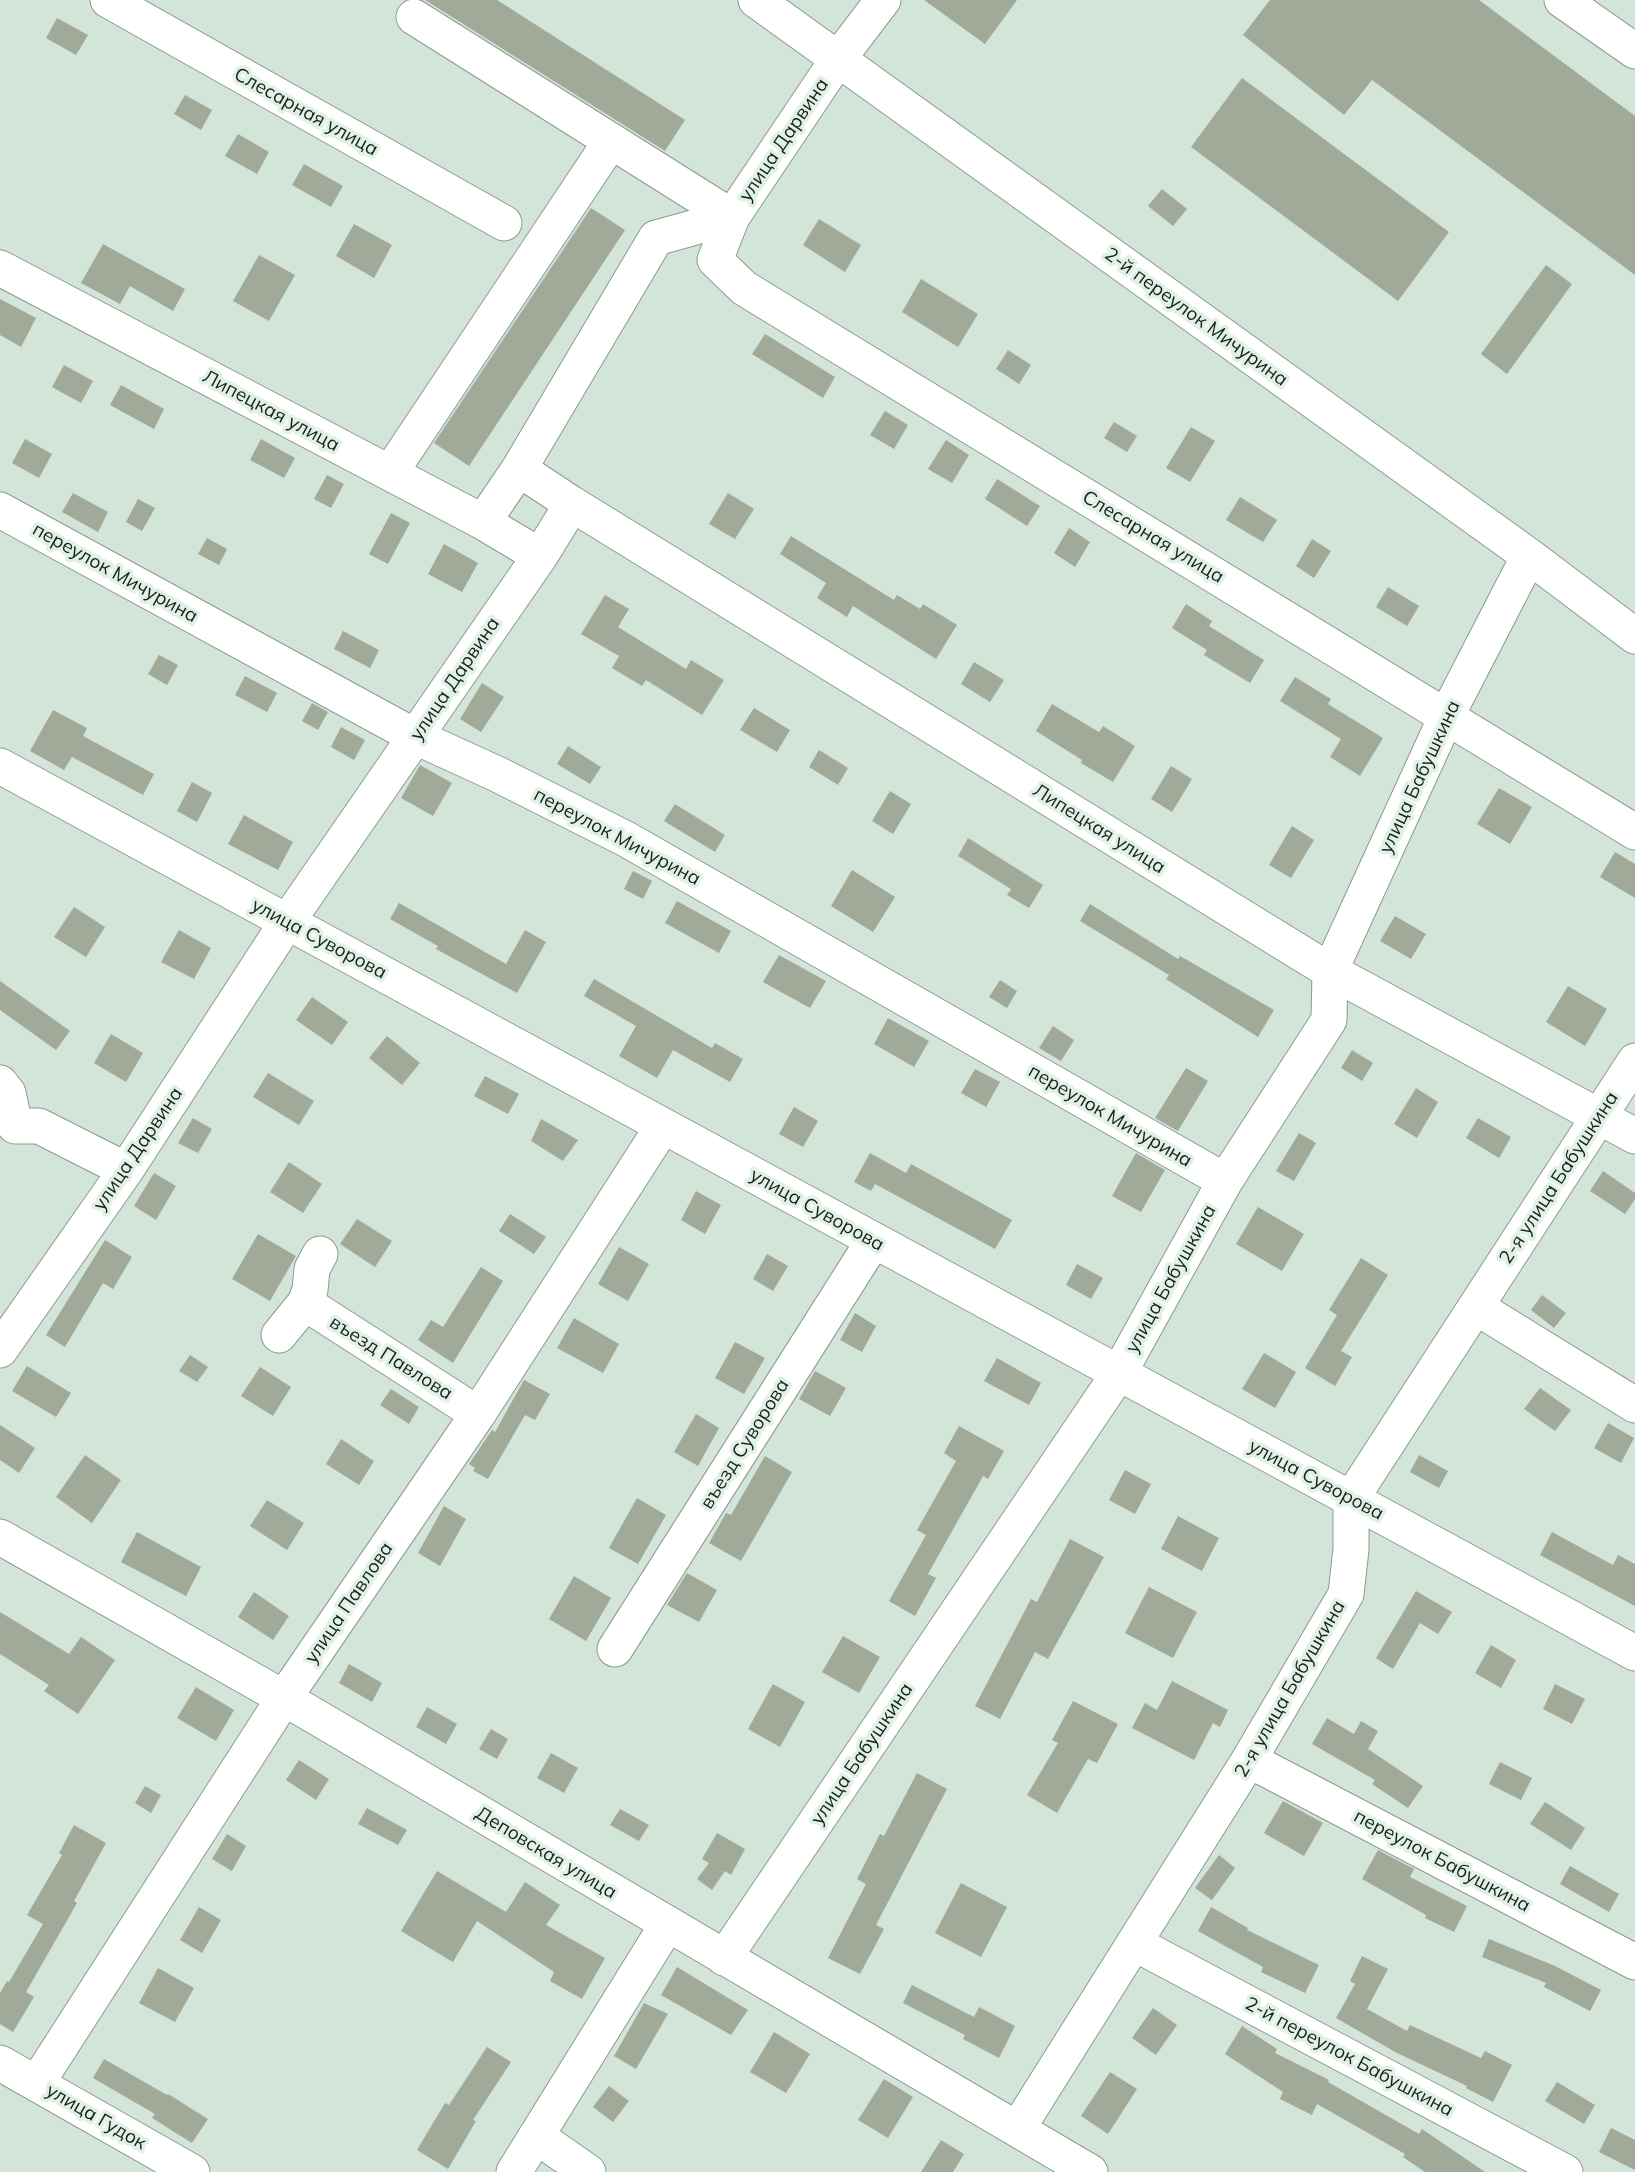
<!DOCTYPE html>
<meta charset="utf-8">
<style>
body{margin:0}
canvas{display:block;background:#d3e4d9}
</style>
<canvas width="1635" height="2172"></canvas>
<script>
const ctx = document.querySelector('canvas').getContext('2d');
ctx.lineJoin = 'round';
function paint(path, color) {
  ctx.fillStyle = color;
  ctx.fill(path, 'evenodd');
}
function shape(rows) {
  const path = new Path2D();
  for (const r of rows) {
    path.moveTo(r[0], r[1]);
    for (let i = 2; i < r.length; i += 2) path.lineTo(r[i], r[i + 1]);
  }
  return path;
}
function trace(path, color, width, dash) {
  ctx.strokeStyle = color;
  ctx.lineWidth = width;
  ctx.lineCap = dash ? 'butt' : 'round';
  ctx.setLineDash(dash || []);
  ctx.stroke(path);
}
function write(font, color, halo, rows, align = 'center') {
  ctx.font = font + ' Mulish,sans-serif';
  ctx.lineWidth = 7;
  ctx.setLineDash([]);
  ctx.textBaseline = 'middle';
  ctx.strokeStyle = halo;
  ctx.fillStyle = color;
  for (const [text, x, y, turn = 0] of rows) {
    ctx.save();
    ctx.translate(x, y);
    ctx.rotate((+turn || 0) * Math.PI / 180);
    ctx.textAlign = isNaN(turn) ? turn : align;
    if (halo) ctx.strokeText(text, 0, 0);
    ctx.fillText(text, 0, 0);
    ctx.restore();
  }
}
paint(shape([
 [425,0,497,0,685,120,665,151],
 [924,0,1017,0,985,44],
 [1270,0,1479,0,1635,116,1635,275,1372,80,1344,115,1243,35],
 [57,18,88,35,76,55,46,38],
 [1242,78,1449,232,1398,301,1191,147],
 [185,95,212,110,201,130,174,114],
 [238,134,269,152,257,174,225,156],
 [304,164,343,186,331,207,292,185],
 [1162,189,1187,209,1173,226,1148,206],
 [591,208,625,230,469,466,434,443],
 [819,219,861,245,845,272,803,245],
 [354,224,392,245,374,278,336,256],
 [103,244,185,289,173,311,130,286,120,304,81,283],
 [259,255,295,275,269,321,233,301],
 [1546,265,1572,284,1507,374,1481,354],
 [921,279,978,314,958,347,902,312],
 [0,299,36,318,21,347,0,335],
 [765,334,835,377,823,398,752,354],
 [1008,350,1031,365,1019,384,996,369],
 [64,365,93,381,81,403,52,387],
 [121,385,164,409,154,429,110,405],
 [885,411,908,425,894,449,870,435],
 [1114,422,1137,436,1127,452,1104,438],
 [1191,427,1215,441,1190,482,1166,468],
 [25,439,52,454,39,478,12,463],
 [261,439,295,458,284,478,250,460],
 [946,440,969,455,952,483,928,469],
 [327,475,344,484,331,508,314,499],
 [997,479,1040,506,1027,526,985,499],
 [73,493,108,512,98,532,62,512],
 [728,493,754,509,735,539,709,524],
 [1240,497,1277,520,1263,542,1226,520],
 [138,499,155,508,142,531,126,522],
 [391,513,410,523,388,564,369,554],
 [1069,528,1090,542,1075,567,1054,553],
 [791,536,894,600,897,595,920,609,923,604,957,625,936,659,853,606,847,617,817,598,826,583,780,554],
 [207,538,227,549,219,565,198,554],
 [1312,539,1331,551,1314,578,1296,566],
 [444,544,478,563,462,592,428,574],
 [1388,587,1419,606,1407,626,1376,607],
 [605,595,629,609,618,627,686,669,691,660,724,680,702,715,646,680,642,686,612,668,619,656,581,634],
 [1186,604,1212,621,1209,626,1264,660,1250,683,1204,655,1207,650,1172,628],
 [343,631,379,650,370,668,334,649],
 [159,655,178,665,167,685,148,674],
 [974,662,1004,680,990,702,961,684],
 [245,676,277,693,267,712,235,695],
 [1295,677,1331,699,1328,704,1383,738,1360,776,1330,757,1341,739,1280,701],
 [482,683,504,697,481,732,460,719],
 [312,703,328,712,318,730,302,721],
 [1052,704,1099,732,1103,726,1135,746,1113,782,1081,763,1082,760,1036,731],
 [754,708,790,730,777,752,740,730],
 [53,710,87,728,83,736,154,774,143,795,72,757,64,770,30,751],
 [341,727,365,740,354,760,331,747],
 [568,746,601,767,590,784,557,764],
 [819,750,848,768,838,785,809,767],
 [420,765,452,783,433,816,401,798],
 [1171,766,1192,779,1172,812,1151,799],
 [192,782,212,793,197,822,177,811],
 [1499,788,1532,807,1510,844,1477,824],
 [890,791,911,804,893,834,872,821],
 [675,804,725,835,715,852,664,821],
 [244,815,293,842,278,870,228,844],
 [1292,826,1314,840,1291,878,1269,865],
 [968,838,1043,885,1029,908,1007,895,1011,889,958,856],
 [1615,852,1635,864,1635,898,1600,877],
 [852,870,895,897,873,932,831,906],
 [633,871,652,881,643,899,624,889],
 [677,901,731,931,719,953,665,923],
 [399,903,506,964,525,930,546,942,517,993,436,949,438,946,390,919],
 [1090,904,1178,959,1180,956,1274,1010,1258,1037,1166,979,1169,975,1080,921],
 [74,907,105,927,86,957,54,937],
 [1395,916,1426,934,1411,959,1380,941],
 [179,930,211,948,194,979,161,962],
 [779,955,826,981,810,1008,763,982],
 [594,979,712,1048,715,1043,743,1059,730,1082,673,1050,657,1078,619,1056,636,1026,584,996],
 [1000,980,1017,991,1007,1008,989,997],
 [0,981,70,1031,56,1050,0,1010],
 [1568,986,1607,1009,1585,1046,1546,1022],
 [312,997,348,1022,332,1045,296,1020],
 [888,1018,929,1041,914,1067,874,1044],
 [1053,1026,1074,1040,1061,1061,1039,1048],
 [111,1034,143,1053,126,1082,94,1063],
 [387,1036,420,1063,402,1085,369,1058],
 [1352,1050,1373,1063,1362,1081,1341,1068],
 [1186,1068,1208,1081,1178,1131,1155,1118],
 [975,1069,1000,1082,986,1107,961,1093],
 [268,1073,314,1101,299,1125,253,1097],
 [485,1076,519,1094,508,1114,474,1096],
 [1416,1088,1438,1102,1417,1138,1394,1124],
 [794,1107,818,1121,803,1147,779,1134],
 [193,1118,212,1129,198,1153,178,1143],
 [1478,1118,1511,1137,1499,1158,1466,1138],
 [541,1119,578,1140,563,1161,531,1141],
 [1299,1133,1316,1143,1294,1181,1276,1171],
 [870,1153,906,1173,911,1164,1012,1220,995,1249,875,1184,871,1191,854,1182],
 [1136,1153,1165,1170,1141,1212,1112,1196],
 [289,1162,322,1184,303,1213,270,1192],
 [1603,1171,1635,1193,1635,1199,1625,1214,1590,1191],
 [154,1173,176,1186,156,1220,134,1206],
 [696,1191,721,1205,705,1234,681,1220],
 [1258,1207,1304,1234,1282,1271,1236,1244],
 [510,1214,546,1237,534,1254,499,1231],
 [357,1219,392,1241,375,1267,340,1244],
 [258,1234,296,1256,270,1301,232,1279],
 [105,1240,132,1257,113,1289,103,1283,65,1347,46,1335],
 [619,1247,649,1264,628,1301,598,1284],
 [767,1254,788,1266,773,1291,753,1279],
 [1361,1258,1388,1275,1341,1351,1352,1357,1335,1386,1305,1368,1337,1315,1329,1310],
 [1077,1264,1103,1278,1091,1299,1066,1285],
 [481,1267,503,1281,453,1363,418,1340,431,1320,443,1327],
 [1542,1295,1566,1313,1554,1328,1531,1310],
 [855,1313,876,1326,862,1352,840,1340],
 [574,1318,619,1344,603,1373,557,1348],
 [735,1342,765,1358,744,1394,715,1378],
 [1264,1353,1296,1372,1275,1408,1242,1389],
 [190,1355,208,1367,197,1382,179,1371],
 [997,1358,1041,1383,1029,1405,984,1381],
 [27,1366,71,1393,56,1417,12,1391],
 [260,1367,291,1387,273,1416,241,1396],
 [815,1371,846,1388,830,1416,799,1399],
 [524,1380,550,1394,535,1420,525,1415,488,1479,473,1471,475,1468,469,1464,492,1430,495,1432],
 [1540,1388,1571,1410,1555,1431,1524,1409],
 [391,1389,419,1407,409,1424,380,1405],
 [696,1414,719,1428,698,1466,674,1452],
 [1608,1423,1634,1438,1621,1463,1594,1448],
 [0,1425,35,1448,19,1473,0,1460],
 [959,1426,1004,1451,988,1479,983,1476,928,1574,936,1578,915,1616,889,1601,926,1535,917,1530,956,1461,944,1453],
 [341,1439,374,1461,359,1485,326,1464],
 [85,1455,121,1480,92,1523,56,1497],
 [1419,1455,1448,1471,1439,1488,1410,1472],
 [765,1456,792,1472,741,1561,709,1543,726,1513,731,1515],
 [1125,1470,1151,1484,1135,1514,1109,1500],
 [637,1498,666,1515,638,1564,609,1548],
 [267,1500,304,1523,287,1550,250,1526],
 [444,1506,466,1519,440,1566,418,1553],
 [1178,1516,1219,1538,1202,1571,1161,1549],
 [137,1532,201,1567,186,1596,121,1562],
 [1552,1532,1613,1565,1618,1555,1635,1564,1635,1606,1540,1555],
 [1070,1539,1104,1557,1048,1659,1035,1652,1000,1719,975,1706,1031,1599,1037,1602],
 [687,1573,717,1590,699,1622,667,1605],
 [574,1576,611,1598,586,1641,549,1619],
 [1149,1587,1197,1612,1173,1658,1125,1633],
 [1416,1591,1452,1612,1438,1634,1420,1623,1393,1669,1376,1658],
 [254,1592,289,1616,273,1640,238,1617],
 [0,1612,69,1654,81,1637,115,1660,78,1714,44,1691,49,1685,0,1654],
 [843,1636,880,1657,859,1693,822,1672],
 [1491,1645,1516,1660,1501,1688,1475,1673],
 [349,1664,382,1683,372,1702,339,1683],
 [1172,1681,1228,1710,1220,1727,1213,1723,1194,1760,1132,1728,1145,1703,1157,1710],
 [773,1684,805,1702,780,1747,748,1729],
 [1555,1684,1585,1699,1572,1724,1543,1709],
 [196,1687,234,1710,216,1741,177,1718],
 [1073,1701,1118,1724,1097,1763,1088,1759,1057,1813,1027,1795,1058,1743,1052,1740],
 [427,1707,457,1724,446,1744,416,1727],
 [1327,1718,1354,1734,1361,1721,1378,1731,1368,1749,1423,1786,1408,1808,1372,1784,1375,1780,1312,1744],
 [491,1729,508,1739,497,1759,479,1749],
 [551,1753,578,1768,564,1793,537,1778],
 [299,1760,329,1779,316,1800,286,1780],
 [1500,1762,1532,1778,1521,1800,1489,1784],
 [917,1773,947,1789,876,1925,884,1929,860,1974,828,1958,866,1884,857,1879,880,1834,884,1836],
 [145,1786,161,1795,151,1813,135,1803],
 [1283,1801,1323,1823,1304,1856,1264,1833],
 [1545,1802,1585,1828,1571,1850,1530,1824],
 [367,1808,407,1830,398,1845,358,1824],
 [620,1809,649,1825,639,1841,610,1825],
 [74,1825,106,1843,74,1901,77,1903,26,1992,34,1997,13,2032,0,2024,0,1993,7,1981,9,1982,43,1924,27,1915,62,1855,59,1853],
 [717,1833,745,1849,731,1875,725,1871,712,1890,697,1879,709,1863,702,1859],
 [227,1834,246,1846,232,1871,212,1859],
 [1378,1850,1414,1869,1410,1877,1467,1906,1454,1932,1425,1918,1426,1915,1362,1879],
 [1219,1855,1235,1868,1212,1900,1195,1888],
 [1570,1866,1619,1894,1609,1912,1560,1884],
 [437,1871,506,1912,525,1882,560,1905,546,1925,605,1958,582,1999,550,1981,554,1972,477,1921,453,1962,401,1931],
 [961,1883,1007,1907,981,1957,935,1933],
 [199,1907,221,1920,202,1953,180,1940],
 [1211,1907,1248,1928,1247,1930,1319,1965,1305,1993,1261,1972,1263,1967,1198,1931],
 [1489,1939,1555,1966,1601,1990,1590,2011,1544,1987,1546,1983,1482,1957],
 [1362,1956,1388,1969,1367,2009,1407,2031,1410,2025,1481,2058,1485,2051,1512,2065,1493,2102,1466,2088,1467,2086,1397,2053,1336,2018,1355,1984,1350,1981],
 [677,1967,748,2010,731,2035,661,1995],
 [158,1968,194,1988,175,2022,139,2003],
 [912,1985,974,2017,979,2007,1015,2026,999,2058,963,2039,965,2035,903,2003],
 [644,2003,668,2014,636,2069,614,2056],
 [1153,2008,1177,2025,1156,2055,1132,2038],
 [1242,2026,1277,2049,1275,2053,1329,2080,1328,2082,1419,2134,1422,2129,1485,2172,1425,2172,1403,2157,1405,2154,1317,2104,1312,2115,1280,2099,1283,2092,1225,2054],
 [774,2032,810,2054,786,2093,750,2072],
 [487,2047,511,2062,473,2120,476,2121,448,2169,417,2150,445,2103,449,2105],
 [104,2059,167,2095,168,2094,208,2119,192,2143,152,2118,155,2114,93,2078],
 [1110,2072,1137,2089,1108,2134,1081,2116],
 [884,2079,913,2097,888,2138,858,2120],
 [1557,2082,1595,2105,1584,2124,1545,2101],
 [609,2086,629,2101,613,2122,593,2107],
 [1611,2128,1635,2140,1635,2170,1599,2152],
 [941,2140,964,2154,953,2172,921,2172]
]), '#a1a999');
const minor = shape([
 [108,0,504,223],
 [756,0,1529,556,1635,636],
 [1562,0,1635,51],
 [414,17,732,217,715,260,744,288,1635,832],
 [0,268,483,522,540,556],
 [390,473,611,141],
 [572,504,1330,971,1635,1136],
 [0,510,416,737,497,774,626,839,1225,1181],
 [483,522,519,469],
 [0,766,1635,1653],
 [0,1083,8,1093,15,1126,39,1126,126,1170],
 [305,1303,478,1414],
 [1476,1307,1635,1405],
 [279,1335,305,1303,310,1290,312,1269,320,1254],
 [0,1350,126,1170,287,922,540,556,572,504,519,469,656,238,732,217,838,59,883,0],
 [0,1537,284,1698,1090,2172],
 [615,1649,874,1240],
 [1249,1760,1635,1962],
 [1134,1943,1565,2172],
 [724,1958,1119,1373,1225,1181,1329,1020,1330,971,1447,715,1529,556],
 [0,2063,192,2172],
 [37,2083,284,1698,478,1414,663,1126],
 [1018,2128,1249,1760,1346,1594,1351,1549,1351,1499,1635,1061],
 [536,2136,588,2172],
 [514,2172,667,1925]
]);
trace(minor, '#8a9b91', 37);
trace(minor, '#fff', 35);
write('19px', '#1a201c', '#e0f2e6', [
 ["Слесарная улица",306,112,29],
 ["улица Дарвина",784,140,-56],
 ["2-й переулок Мичурина",1196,317,36],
 ["Липецкая улица",271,411,28],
 ["Слесарная улица",1153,537,31],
 ["переулок Мичурина",115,573,29],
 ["улица Дарвина",455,679,-56],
 ["улица Бабушкина",1420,777,-65],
 ["Липецкая улица",1099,829,32],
 ["переулок Мичурина",617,837,28],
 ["улица Суворова",319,939,28],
 ["переулок Мичурина",1110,1116,30],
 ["улица Дарвина",138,1149,-56],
 ["2-я улица Бабушкина",1559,1178,-57],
 ["улица Суворова",817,1210,29],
 ["улица Бабушкина",1171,1279,-61],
 ["въезд Павлова",391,1358,32],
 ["въезд Суворова",745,1444,-58],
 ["улица Суворова",1316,1480,28],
 ["улица Павлова",349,1603,-56],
 ["2-я улица Бабушкина",1290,1689,-60],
 ["улица Бабушкина",862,1754,-56],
 ["Деповская улица",546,1853,31],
 ["переулок Бабушкина",1442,1861,28],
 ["2-й переулок Бабушкина",1349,2057,28],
 ["улица Гудок",96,2117,30]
]);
</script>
